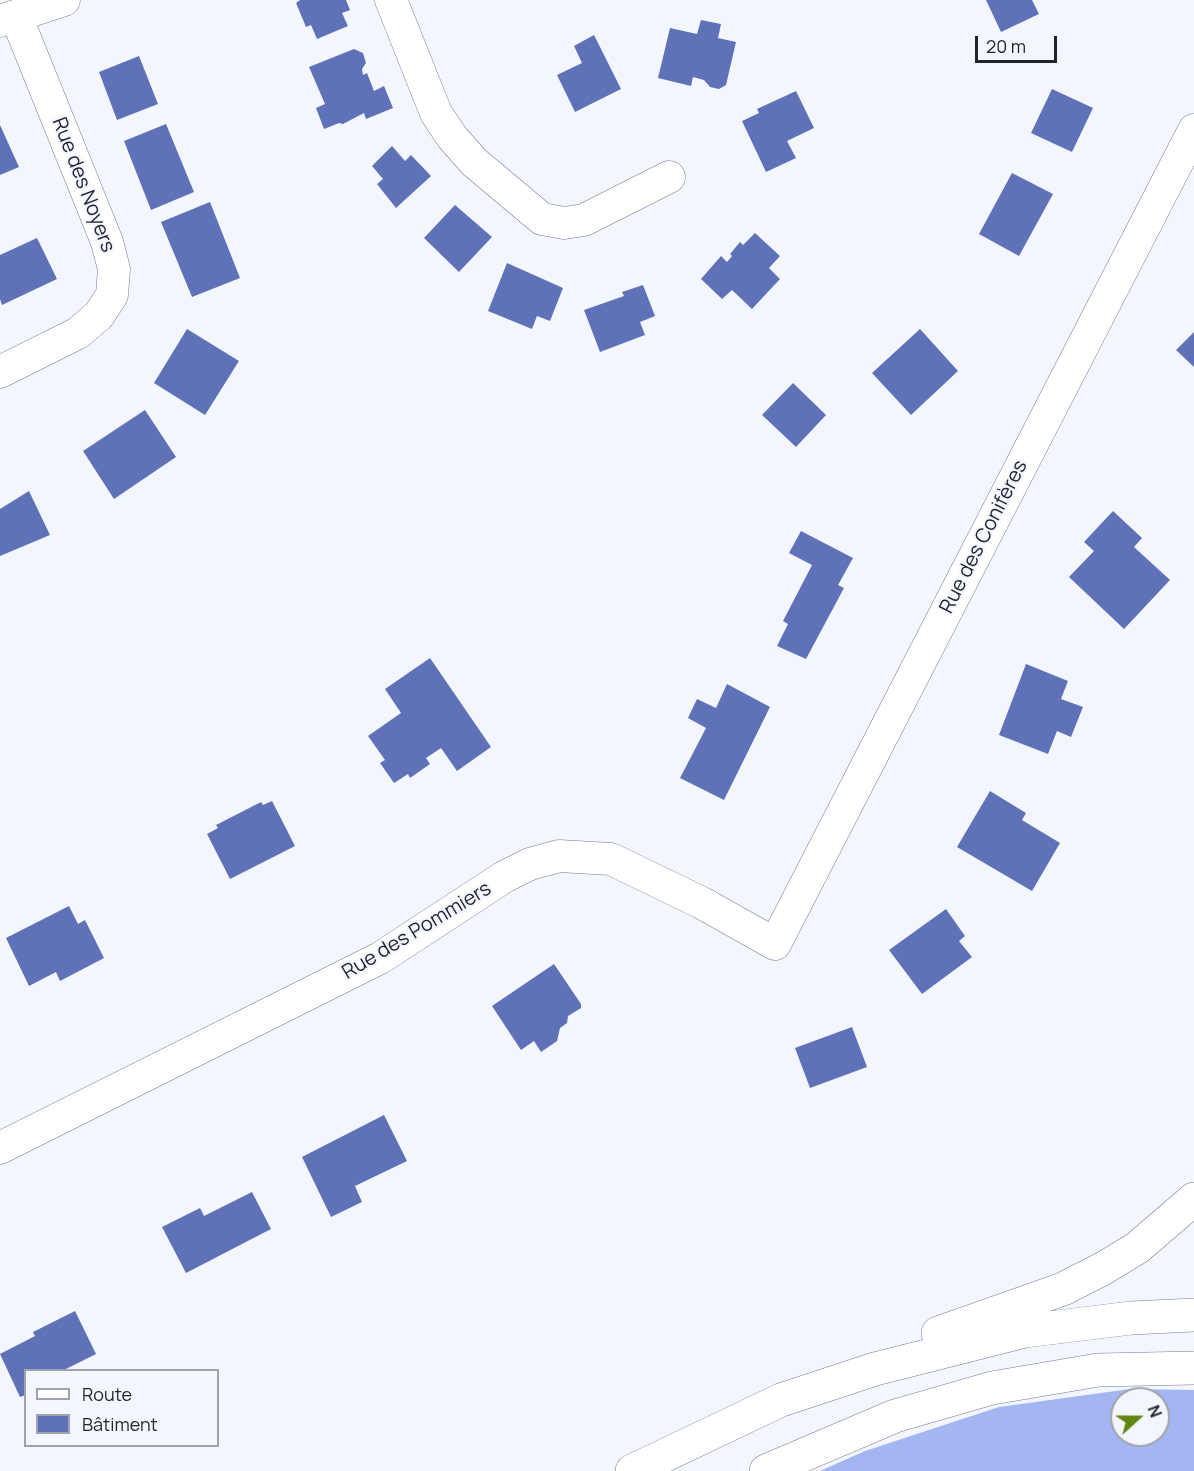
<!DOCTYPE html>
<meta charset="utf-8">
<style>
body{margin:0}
#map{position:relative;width:1194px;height:1471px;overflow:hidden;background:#f4f6fe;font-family:Manrope,sans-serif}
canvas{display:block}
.legend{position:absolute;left:24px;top:1369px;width:195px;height:78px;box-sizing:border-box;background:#f4f6fe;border:2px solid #9fa2ac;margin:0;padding:8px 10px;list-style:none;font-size:18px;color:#1f2330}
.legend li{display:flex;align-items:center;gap:12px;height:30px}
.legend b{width:30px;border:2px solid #9fa2ac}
.north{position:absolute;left:1110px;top:1387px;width:60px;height:60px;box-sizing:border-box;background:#f4f6fe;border:2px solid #9fa2ac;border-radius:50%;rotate:69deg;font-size:16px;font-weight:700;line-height:24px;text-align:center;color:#1f2330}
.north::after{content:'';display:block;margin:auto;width:21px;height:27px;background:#5f8711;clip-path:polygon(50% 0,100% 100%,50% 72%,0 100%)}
.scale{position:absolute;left:975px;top:36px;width:82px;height:27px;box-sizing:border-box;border:3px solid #1f2330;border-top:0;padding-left:8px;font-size:18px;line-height:21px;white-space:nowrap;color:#1f2330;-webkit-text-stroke:4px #f4f6fe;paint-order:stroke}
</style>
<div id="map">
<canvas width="1194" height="1471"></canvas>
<ul class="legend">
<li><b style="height:8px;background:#fff"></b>Route</li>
<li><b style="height:16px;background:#5f72b7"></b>Bâtiment</li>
</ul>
<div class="north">N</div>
<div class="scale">20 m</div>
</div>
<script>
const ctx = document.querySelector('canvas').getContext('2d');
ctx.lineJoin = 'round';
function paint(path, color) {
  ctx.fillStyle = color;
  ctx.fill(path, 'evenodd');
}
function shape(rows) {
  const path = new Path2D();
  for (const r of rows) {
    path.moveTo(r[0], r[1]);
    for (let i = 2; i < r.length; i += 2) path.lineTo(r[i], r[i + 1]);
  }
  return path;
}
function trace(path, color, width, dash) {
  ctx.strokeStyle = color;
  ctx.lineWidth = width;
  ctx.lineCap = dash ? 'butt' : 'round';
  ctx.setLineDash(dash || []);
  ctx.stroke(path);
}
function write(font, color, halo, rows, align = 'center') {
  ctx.font = font + ' Manrope,sans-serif';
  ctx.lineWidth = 4.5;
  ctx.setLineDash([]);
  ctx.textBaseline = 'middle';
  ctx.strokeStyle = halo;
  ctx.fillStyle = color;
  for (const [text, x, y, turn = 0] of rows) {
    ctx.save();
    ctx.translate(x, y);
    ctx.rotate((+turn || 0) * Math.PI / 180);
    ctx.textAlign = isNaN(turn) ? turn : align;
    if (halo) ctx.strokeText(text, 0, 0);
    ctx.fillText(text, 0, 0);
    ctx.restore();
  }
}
paint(shape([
 [1130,1389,1194,1390,1194,1471,820,1471,865,1451,999,1407],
 [1122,1399,1158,1399,1158,1435,1122,1435]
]), '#a4b6f2');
paint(shape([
 [300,0,346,0,350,10,342,13,348,26,317,39,311,25,306,27,296,3],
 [986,0,1032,0,1039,14,1001,32],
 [701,20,721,24,718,38,736,42,726,85,719,89,710,87,704,80,693,77,691,86,658,78,670,28,697,34],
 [594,35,621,89,575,112,557,75,582,63,574,46],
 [354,49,363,53,366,63,362,69,363,75,367,73,374,91,384,86,393,108,366,119,364,113,343,124,339,123,324,129,316,108,325,104,309,67],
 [139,56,158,104,117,120,99,72],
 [1052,89,1093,108,1072,152,1031,133],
 [796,91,814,128,787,141,796,158,766,172,742,121,759,113,757,109],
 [166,124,194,192,151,210,124,141],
 [0,125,19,167,0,175],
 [392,146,405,161,411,155,431,176,396,208,377,184,383,179,372,166],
 [1012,173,1053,194,1019,256,979,234],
 [210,202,240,278,192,297,161,222],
 [455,205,492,237,459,272,424,238],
 [755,233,780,256,769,268,780,279,752,309,732,290,722,299,701,279,721,256,727,262,732,256,730,254,740,242,743,245],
 [37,238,57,279,2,305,0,299,0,255],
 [507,263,563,288,550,321,537,316,532,329,488,311],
 [643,285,655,316,640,322,645,335,600,352,584,310,624,296,622,292],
 [187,329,239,361,205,415,154,383],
 [920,329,958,371,911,415,872,373],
 [1194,332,1194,367,1176,350],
 [793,383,826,415,796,447,762,415],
 [145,410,176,457,114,499,83,451],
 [29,491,50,535,0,556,0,509],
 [1113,511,1142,538,1134,547,1170,580,1124,629,1069,577,1094,551,1084,542],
 [801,531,853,558,838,585,844,588,806,659,777,646,788,624,783,621,812,565,789,553],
 [430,658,491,747,457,771,441,748,426,758,430,764,410,778,408,774,394,783,380,763,385,760,368,736,401,713,385,689],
 [1026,664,1068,681,1061,699,1083,707,1071,737,1057,731,1048,754,999,735],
 [727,684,770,707,724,800,680,778,706,728,688,718,697,699,716,708],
 [990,791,1026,813,1022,820,1060,843,1032,891,957,847],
 [272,801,295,846,230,879,207,834,218,828,216,825,261,802,263,805],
 [69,906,78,924,85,920,104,958,60,981,56,972,29,986,6,938],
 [946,909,965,936,959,941,972,957,922,994,889,950],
 [554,964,581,1004,581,1008,568,1016,567,1023,560,1028,557,1041,541,1052,534,1041,521,1050,492,1006],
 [852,1027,867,1067,810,1088,795,1048],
 [384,1115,407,1161,355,1186,362,1202,331,1217,302,1157],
 [252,1192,271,1229,186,1273,162,1227,200,1208,204,1216],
 [75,1311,96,1354,64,1370,26,1370,26,1395,20,1397,0,1354,35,1336,33,1332]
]), '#5f72b7');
const minor = shape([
 [391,0,436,113,452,137,474,162,542,219,564,223,584,220,669,177],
 [0,21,64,0],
 [0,372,78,333,99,315,112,295,114,269,107,242,16,16],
 [0,1148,380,958,504,877,530,864,559,856,611,859,702,903,775,944,1194,130]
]);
const secondary = shape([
 [938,1333,1063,1289,1104,1268,1137,1248,1194,1199],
 [632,1471,781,1400,875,1369,1025,1331,1131,1318,1194,1315],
 [766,1471,895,1416,992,1388,1098,1370,1194,1368]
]);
trace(minor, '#717b9a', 33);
trace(secondary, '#717b9a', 34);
trace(minor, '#fff', 32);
trace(secondary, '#fff', 33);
write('20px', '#1f2330', '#f4f6fe', [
 ["Rue des Noyers",83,185,69],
 ["Rue des Conifères",984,537,-63],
 ["Rue des Pommiers",417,931,-31]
]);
</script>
